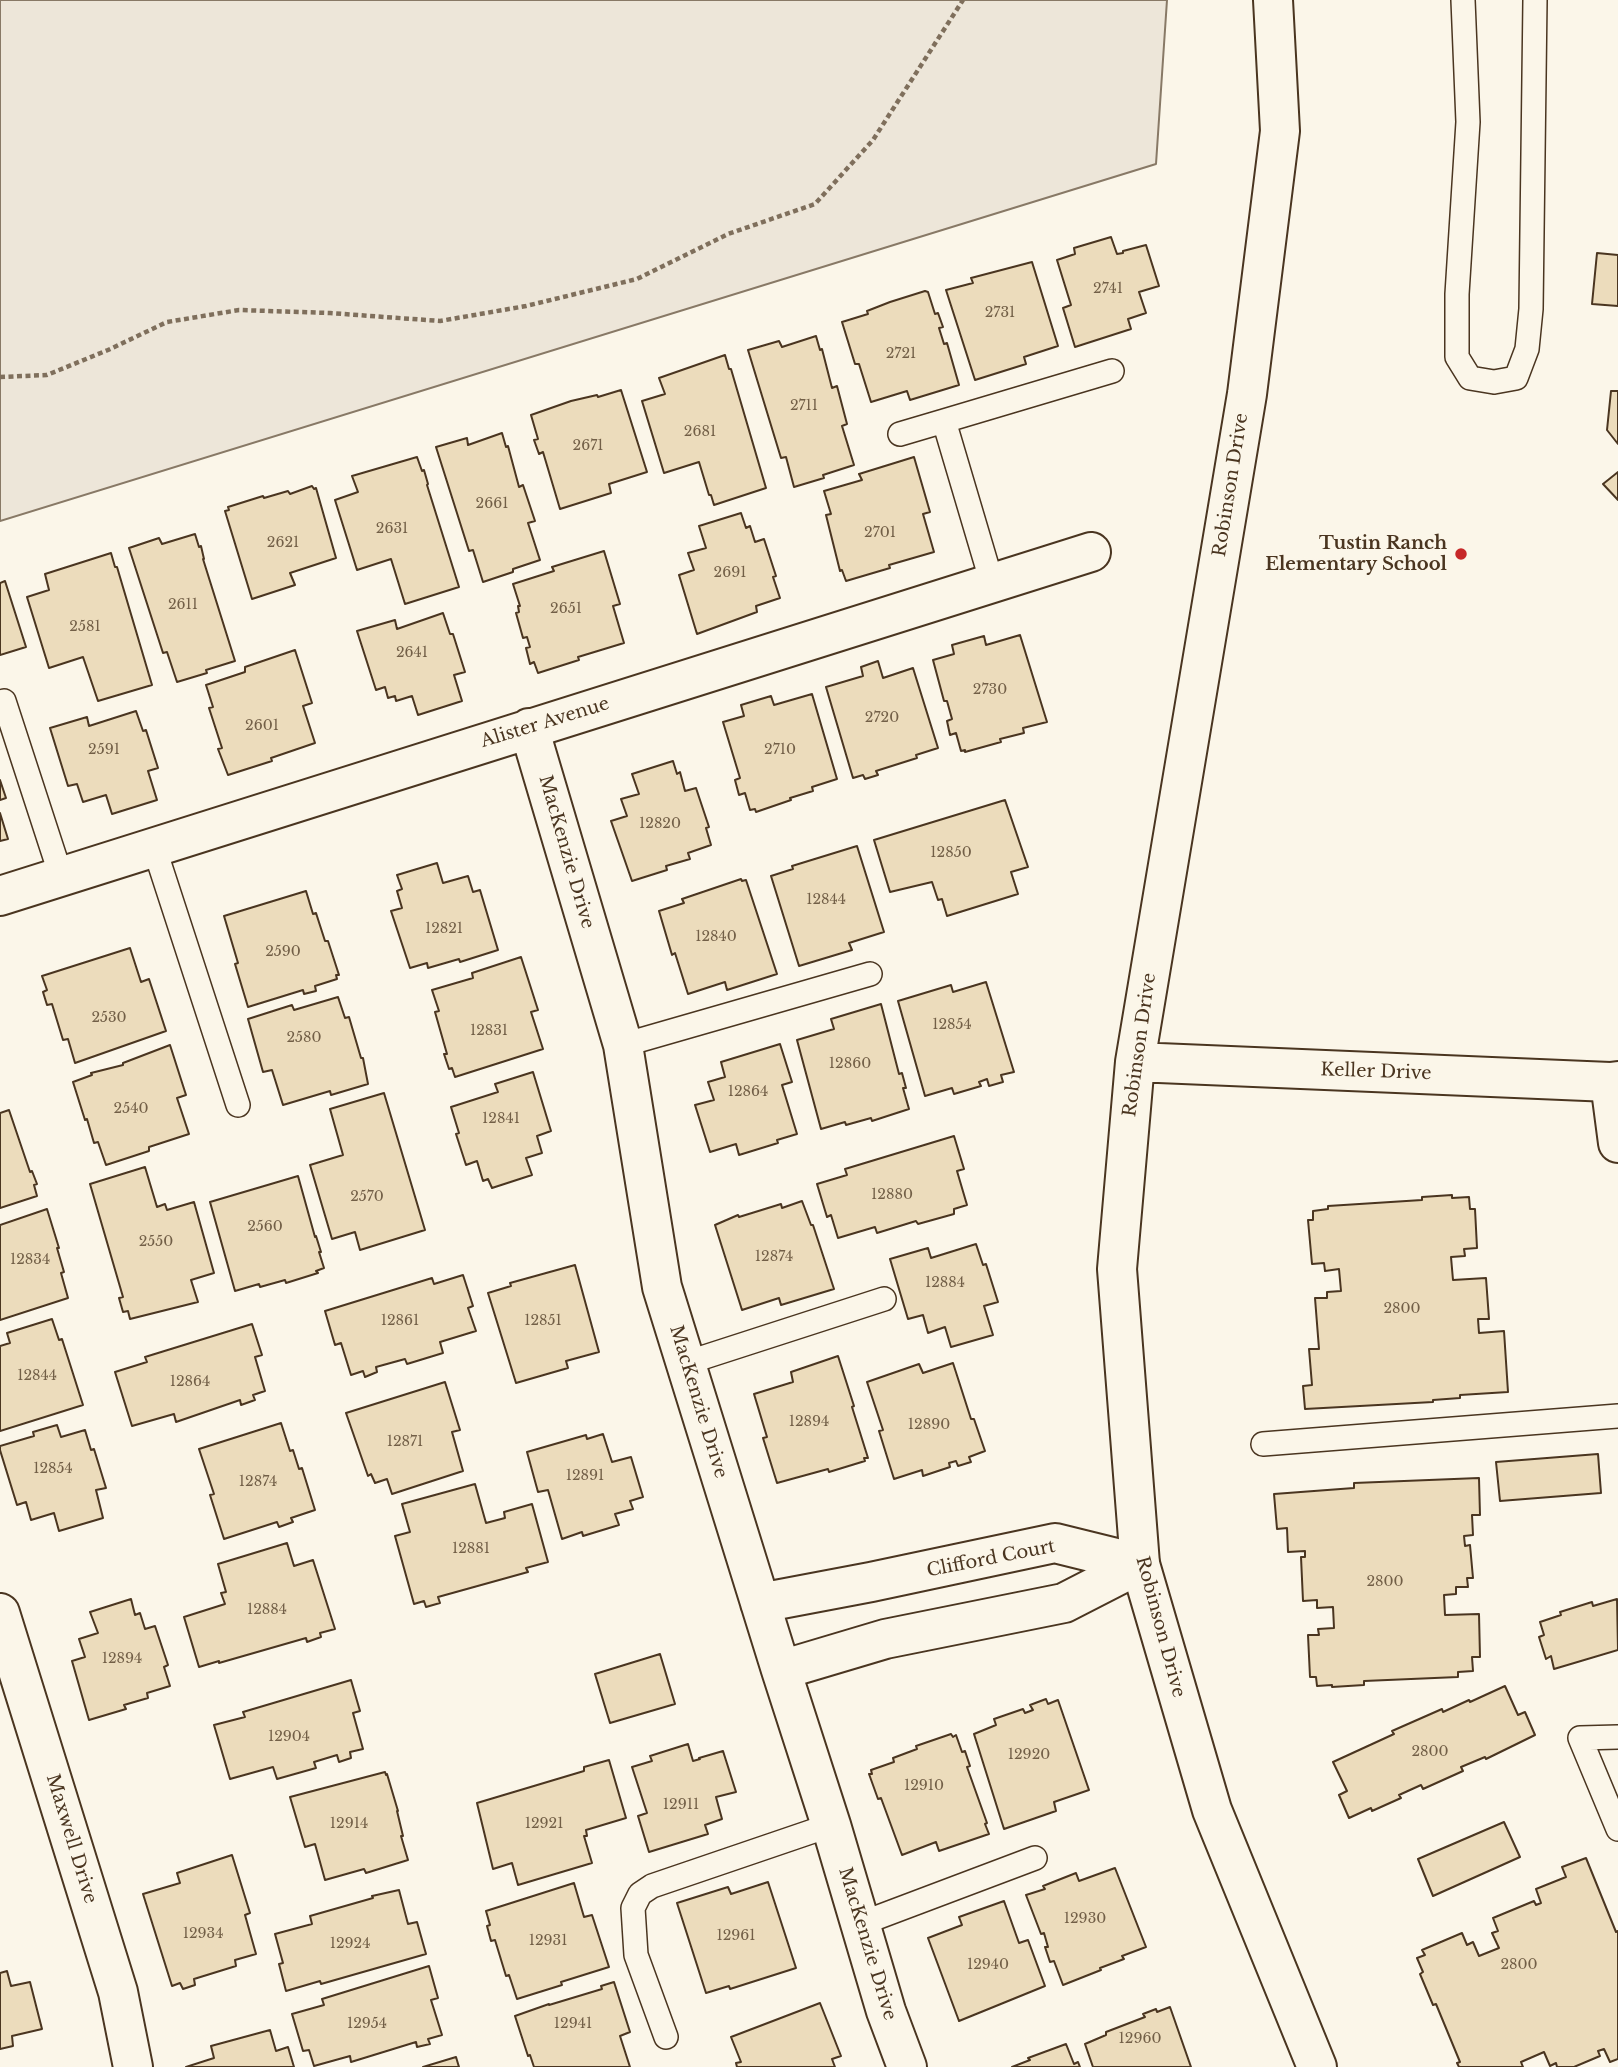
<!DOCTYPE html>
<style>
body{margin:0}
canvas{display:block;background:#fbf6e9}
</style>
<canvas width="1618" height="2067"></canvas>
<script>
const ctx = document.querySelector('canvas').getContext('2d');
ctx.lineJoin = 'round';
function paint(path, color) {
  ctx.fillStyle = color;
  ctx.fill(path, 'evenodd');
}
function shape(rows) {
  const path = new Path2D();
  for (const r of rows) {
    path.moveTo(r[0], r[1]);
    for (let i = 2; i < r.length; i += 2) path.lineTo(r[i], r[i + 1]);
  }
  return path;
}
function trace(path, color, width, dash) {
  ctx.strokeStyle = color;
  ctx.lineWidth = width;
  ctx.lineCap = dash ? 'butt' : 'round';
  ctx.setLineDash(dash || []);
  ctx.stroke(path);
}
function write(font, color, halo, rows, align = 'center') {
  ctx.font = font + ' "Libre Baskerville",serif';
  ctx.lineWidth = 5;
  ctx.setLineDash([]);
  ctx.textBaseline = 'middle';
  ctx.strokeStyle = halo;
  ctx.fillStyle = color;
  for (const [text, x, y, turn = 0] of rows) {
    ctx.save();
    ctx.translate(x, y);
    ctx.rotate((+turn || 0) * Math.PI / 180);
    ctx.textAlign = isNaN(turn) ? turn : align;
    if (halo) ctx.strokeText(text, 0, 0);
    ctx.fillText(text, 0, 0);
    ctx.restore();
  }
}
const green = shape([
 [0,0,1167,0,1156,164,0,521,0,0]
]);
paint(green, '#ede6d9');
trace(green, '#887966', 2);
const building = shape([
 [1111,237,1117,254,1123,253,1123,251,1146,245,1159,286,1139,292,1146,313,1128,319,1131,329,1075,347,1063,308,1071,305,1057,260,1075,254,1074,248,1111,237],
 [1597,253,1618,255,1618,306,1592,304,1597,253],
 [1032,262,1058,346,1024,357,1026,364,975,380,946,290,973,283,971,278,1032,262],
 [925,291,928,292,935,314,938,313,943,327,939,328,944,344,947,343,959,385,910,400,907,391,871,402,859,364,855,364,842,322,868,314,867,311,890,302,925,291],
 [816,336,820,350,822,349,832,388,837,386,847,424,842,426,854,465,823,475,824,478,794,487,786,457,781,458,748,350,779,341,782,347,816,336],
 [725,355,729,369,731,369,766,488,714,505,711,495,709,495,699,462,664,473,642,401,665,394,659,378,725,355],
 [621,390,647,472,609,484,611,493,560,509,543,452,539,454,534,440,538,439,531,415,571,401,597,395,598,397,621,390],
 [1611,391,1618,391,1618,444,1607,430,1611,391],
 [502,433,506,447,508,446,519,487,523,485,535,521,528,523,540,560,513,569,513,572,483,582,473,550,469,551,436,447,467,438,468,445,502,433],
 [417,457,422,471,424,470,428,484,427,485,459,587,405,604,391,559,357,570,335,500,358,492,352,476,417,457],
 [914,457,930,512,923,514,934,552,889,565,890,568,846,581,842,570,840,571,826,515,831,514,824,491,862,480,859,474,914,457],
 [1618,472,1618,500,1603,484,1618,472],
 [312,486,314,489,316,488,336,558,290,573,295,585,252,599,225,511,229,510,228,507,263,496,264,498,288,491,290,494,312,486],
 [741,513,746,528,750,526,755,542,764,539,776,576,773,577,780,598,756,606,757,612,697,634,679,575,694,570,688,553,706,548,699,526,741,513],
 [195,534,199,547,201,546,204,559,203,559,235,661,206,670,207,673,177,682,167,652,163,653,129,548,159,538,162,544,195,534],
 [604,551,620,604,613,606,624,643,578,657,579,660,538,673,534,662,530,664,526,648,530,647,527,637,523,638,516,613,519,612,518,606,520,606,513,584,554,571,552,567,604,551],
 [111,553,115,567,117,567,152,685,98,701,83,657,49,668,27,597,49,590,45,574,111,553],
 [5,581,26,647,0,655,0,583,5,581],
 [443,613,450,634,453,634,465,672,454,675,462,701,418,715,412,696,396,701,395,696,388,698,385,687,376,690,357,631,395,620,397,629,443,613],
 [1020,635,1047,722,1023,728,1024,733,1000,739,1001,742,965,752,965,750,961,751,956,733,950,735,947,721,952,719,947,701,944,701,933,660,954,654,952,645,984,636,986,645,1020,635],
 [295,650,312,703,303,706,315,743,271,758,272,761,228,775,218,749,222,748,209,708,213,707,206,685,245,672,245,667,295,650],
 [878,661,883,678,913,668,938,748,916,755,917,758,876,771,878,775,865,779,863,775,853,778,826,687,863,676,861,667,878,661],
 [812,694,837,779,812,787,813,791,790,798,791,800,756,812,755,809,750,810,745,793,739,795,735,780,740,778,723,722,744,716,741,705,771,696,774,705,812,694],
 [136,711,143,731,146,730,158,768,148,771,157,800,112,814,106,795,83,802,77,784,68,786,50,728,87,717,89,726,136,711],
 [673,761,677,774,680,772,685,791,696,788,709,827,706,828,711,845,688,853,690,859,666,866,667,870,632,881,611,821,627,816,621,799,639,794,632,774,673,761],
 [0,780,6,798,0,800,0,780],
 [1005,800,1028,867,1011,872,1018,894,947,916,942,899,938,900,932,882,890,892,874,840,1005,800],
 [0,813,8,839,0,841,0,813],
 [857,846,884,932,849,943,852,950,799,966,771,876,793,869,792,866,857,846],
 [437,863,443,883,468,876,473,892,480,890,498,950,460,962,459,959,428,968,427,963,410,968,391,911,402,908,397,891,402,889,397,875,437,863],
 [741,879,742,881,746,880,777,974,727,990,725,982,688,994,675,953,672,955,659,911,684,903,682,899,741,879],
 [306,891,313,914,316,913,325,941,328,941,339,975,336,975,337,979,315,986,316,991,304,994,303,990,248,1007,235,964,238,963,224,916,306,891],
 [130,948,141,982,149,979,166,1031,75,1063,68,1039,63,1040,52,1004,47,1005,43,992,47,990,42,976,130,948],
 [521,957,538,1010,531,1012,543,1049,455,1077,452,1068,449,1069,444,1054,447,1054,435,1012,439,1011,432,990,473,978,472,973,521,957],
 [986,982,1014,1072,1001,1075,1003,1082,989,1086,987,1079,979,1082,981,1086,954,1094,952,1088,925,1096,898,1001,951,985,953,992,986,982],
 [338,997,345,1018,349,1017,361,1058,363,1058,368,1084,331,1095,330,1091,283,1105,272,1070,263,1072,248,1019,292,1005,294,1010,338,997],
 [881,1004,899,1074,902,1073,906,1088,903,1088,909,1109,872,1121,871,1118,846,1125,845,1122,821,1129,797,1040,834,1029,831,1019,881,1004],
 [780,1044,792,1082,782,1085,797,1134,777,1140,778,1143,739,1155,736,1144,710,1152,695,1105,714,1100,708,1082,725,1077,721,1062,780,1044],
 [170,1045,186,1095,177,1098,189,1134,149,1147,149,1151,106,1165,98,1142,94,1143,87,1119,85,1120,73,1082,92,1075,91,1073,123,1065,123,1063,170,1045],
 [533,1072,551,1131,537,1136,542,1153,526,1158,532,1175,492,1188,488,1179,483,1181,477,1161,466,1165,456,1134,459,1133,451,1107,498,1092,495,1084,533,1072],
 [384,1093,425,1230,360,1250,355,1232,332,1239,310,1165,343,1155,330,1109,384,1093],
 [9,1110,30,1172,32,1171,37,1184,34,1185,37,1196,0,1208,0,1113,9,1110],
 [954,1136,964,1169,957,1171,967,1205,954,1209,954,1214,918,1224,916,1221,877,1233,875,1227,838,1238,831,1215,827,1217,817,1184,847,1175,845,1169,954,1136],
 [145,1167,157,1207,165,1204,167,1210,194,1202,214,1273,191,1280,198,1302,130,1319,128,1311,123,1312,119,1298,123,1297,90,1184,145,1167],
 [298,1176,315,1237,316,1236,321,1252,319,1252,324,1268,316,1271,318,1273,286,1283,285,1280,260,1287,259,1284,235,1291,210,1202,298,1176],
 [1452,1195,1452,1198,1469,1197,1470,1209,1475,1209,1477,1248,1464,1249,1465,1256,1451,1257,1453,1280,1486,1278,1489,1319,1478,1319,1479,1333,1504,1331,1508,1392,1460,1395,1460,1398,1433,1400,1433,1402,1305,1409,1303,1386,1312,1385,1309,1349,1319,1349,1315,1298,1327,1298,1327,1292,1341,1291,1339,1269,1325,1271,1324,1263,1312,1264,1308,1220,1313,1220,1313,1211,1328,1209,1328,1206,1422,1200,1422,1197,1452,1195],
 [802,1201,811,1225,813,1225,834,1289,781,1305,779,1298,742,1310,715,1225,738,1215,739,1217,781,1204,782,1208,802,1201],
 [47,1209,59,1248,57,1248,64,1272,61,1273,68,1298,0,1320,0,1225,47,1209],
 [976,1244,983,1265,986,1264,998,1302,984,1306,993,1335,951,1347,945,1327,928,1333,923,1315,908,1319,890,1259,928,1248,931,1258,976,1244],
 [575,1265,599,1352,566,1361,568,1368,516,1383,488,1293,511,1286,510,1283,575,1265],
 [463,1275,473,1306,468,1308,476,1331,440,1342,443,1353,407,1364,405,1359,376,1367,377,1372,365,1377,363,1371,351,1375,341,1343,335,1345,325,1311,432,1278,434,1284,463,1275],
 [52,1319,59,1340,62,1339,83,1405,0,1431,0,1346,10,1343,7,1333,52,1319],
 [252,1324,262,1355,255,1357,265,1391,253,1395,255,1400,241,1405,240,1400,176,1422,174,1414,132,1426,115,1372,147,1362,145,1357,252,1324],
 [838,1356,854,1406,852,1407,868,1458,864,1458,865,1461,829,1472,828,1469,777,1483,763,1438,767,1437,754,1394,793,1382,791,1372,838,1356],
 [953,1363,971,1419,974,1419,985,1451,969,1457,971,1462,958,1466,956,1461,949,1463,950,1467,923,1476,922,1470,894,1479,879,1431,883,1430,867,1382,919,1364,923,1373,953,1363],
 [445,1382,460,1430,452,1432,463,1471,392,1494,387,1479,375,1483,371,1474,368,1476,346,1413,445,1382],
 [281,1423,290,1451,293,1450,299,1469,302,1468,315,1510,291,1518,293,1522,279,1527,277,1522,224,1539,210,1495,214,1494,199,1449,281,1423],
 [57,1425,61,1437,85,1430,91,1450,94,1449,106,1488,96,1490,103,1518,59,1531,54,1513,31,1520,26,1502,17,1505,0,1450,0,1446,34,1436,33,1432,57,1425],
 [603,1434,612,1462,631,1457,643,1497,630,1501,633,1509,615,1514,619,1525,583,1536,582,1532,562,1539,548,1490,538,1492,527,1452,586,1435,587,1439,603,1434],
 [1598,1454,1601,1493,1500,1501,1496,1462,1598,1454],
 [1479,1478,1480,1515,1472,1515,1473,1535,1464,1536,1465,1546,1470,1545,1473,1578,1467,1578,1468,1587,1456,1587,1456,1594,1444,1595,1445,1615,1479,1614,1480,1657,1472,1657,1473,1671,1458,1672,1458,1677,1364,1681,1364,1685,1332,1687,1332,1685,1317,1686,1316,1677,1310,1677,1308,1635,1319,1635,1318,1629,1334,1628,1333,1607,1317,1608,1317,1600,1303,1601,1301,1557,1305,1557,1305,1551,1288,1552,1287,1528,1277,1529,1274,1494,1354,1488,1354,1483,1479,1478],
 [475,1484,486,1523,505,1518,504,1512,532,1504,548,1562,526,1568,528,1572,438,1597,440,1603,426,1607,424,1601,414,1604,395,1536,410,1532,402,1504,475,1484],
 [287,1543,294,1566,313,1560,335,1629,320,1633,321,1637,307,1642,306,1638,219,1663,219,1661,199,1667,184,1617,225,1604,221,1593,226,1592,218,1564,287,1543],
 [131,1599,135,1615,140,1613,145,1629,155,1626,168,1665,164,1667,170,1686,147,1693,148,1698,124,1705,126,1709,89,1720,72,1661,85,1657,79,1639,98,1633,90,1612,131,1599],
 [1617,1599,1618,1650,1554,1669,1551,1656,1546,1659,1539,1637,1544,1635,1540,1622,1561,1615,1560,1612,1592,1602,1593,1606,1617,1599],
 [660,1654,675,1704,610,1723,595,1674,660,1654],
 [351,1680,360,1711,353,1713,363,1749,350,1752,351,1758,339,1762,337,1755,314,1762,316,1768,277,1779,273,1767,230,1779,214,1725,245,1717,243,1712,351,1680],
 [1505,1686,1518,1715,1525,1712,1535,1735,1486,1759,1485,1757,1461,1767,1463,1771,1423,1789,1421,1785,1399,1795,1401,1798,1372,1811,1371,1808,1349,1818,1339,1795,1347,1791,1333,1762,1394,1734,1392,1731,1442,1709,1443,1712,1469,1700,1470,1702,1505,1686],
 [1046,1699,1048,1704,1058,1700,1089,1790,1054,1802,1056,1811,1004,1829,974,1734,996,1725,994,1719,1023,1709,1025,1713,1033,1710,1030,1705,1046,1699],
 [951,1734,953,1737,956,1735,962,1752,965,1751,970,1766,967,1767,987,1823,985,1824,989,1834,939,1851,936,1842,902,1855,881,1798,878,1799,869,1774,872,1774,871,1770,894,1762,893,1758,917,1749,916,1746,951,1734],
 [688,1744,693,1761,700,1759,699,1758,723,1751,736,1792,716,1797,722,1819,705,1825,708,1834,649,1852,638,1816,647,1813,632,1767,652,1761,650,1756,688,1744],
 [609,1760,626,1818,586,1830,587,1836,584,1836,592,1863,518,1885,512,1863,493,1869,477,1803,584,1771,584,1767,609,1760],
 [385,1772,386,1775,387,1774,398,1811,397,1811,403,1836,401,1836,408,1860,366,1873,364,1869,325,1880,315,1844,305,1847,290,1797,385,1772],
 [1504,1822,1520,1857,1433,1896,1418,1859,1504,1822],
 [232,1855,250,1913,245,1915,256,1954,235,1960,236,1966,194,1979,195,1985,183,1989,180,1983,172,1986,143,1894,180,1883,177,1873,232,1855],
 [1586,1858,1616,1932,1618,1931,1618,2059,1610,2062,1604,2049,1598,2051,1600,2056,1574,2067,1557,2067,1556,2063,1550,2066,1544,2052,1521,2062,1523,2067,1459,2067,1457,2063,1460,2062,1436,2004,1433,2005,1420,1974,1423,1972,1417,1958,1425,1955,1422,1950,1462,1933,1467,1945,1473,1942,1479,1956,1499,1948,1492,1933,1498,1931,1493,1918,1534,1901,1536,1905,1541,1903,1536,1889,1566,1877,1562,1867,1586,1858],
 [1115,1868,1146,1947,1122,1956,1124,1959,1100,1968,1101,1970,1063,1985,1054,1961,1050,1962,1045,1947,1048,1947,1044,1933,1041,1934,1026,1895,1045,1889,1043,1886,1076,1873,1079,1881,1115,1868],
 [768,1882,796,1968,730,1989,729,1986,706,1993,677,1903,728,1887,731,1894,768,1882],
 [574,1883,584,1917,592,1915,609,1967,561,1982,562,1985,517,1999,509,1975,506,1976,495,1940,491,1941,487,1926,490,1925,486,1911,574,1883],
 [399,1890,408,1924,417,1922,426,1954,321,1984,320,1981,286,1991,279,1964,283,1963,275,1934,312,1924,310,1916,373,1898,372,1896,399,1890],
 [1004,1901,1019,1943,1028,1940,1045,1986,959,2021,928,1938,962,1925,959,1917,1004,1901],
 [429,1966,438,1998,431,2000,442,2035,428,2039,430,2044,417,2047,416,2042,351,2062,350,2056,314,2066,309,2050,303,2051,292,2014,324,2005,322,1999,429,1966],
 [7,1971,11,1986,30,1982,42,2029,12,2036,13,2046,0,2049,0,1973,7,1971],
 [614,1982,630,2032,620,2036,630,2067,534,2067,530,2055,528,2056,515,2016,549,2004,549,2005,602,1989,601,1986,614,1982],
 [820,2003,841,2056,832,2059,835,2067,737,2067,736,2063,741,2062,731,2037,820,2003],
 [1170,2007,1191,2067,1093,2067,1085,2044,1106,2035,1106,2032,1145,2017,1143,2014,1156,2009,1157,2012,1170,2007],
 [270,2030,276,2051,288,2047,294,2067,186,2067,214,2058,211,2046,270,2030],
 [1066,2044,1074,2064,1078,2062,1080,2067,1012,2067,1030,2060,1028,2058,1066,2044],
 [456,2057,459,2067,423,2067,456,2057]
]);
paint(building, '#ecdcbc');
trace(building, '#4a3520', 2);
const service = shape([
 [1463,0,1468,122,1457,294,1457,357,1470,378,1494,382,1516,378,1527,349,1531,309,1535,0],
 [900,434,944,421],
 [992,583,944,421,1112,371],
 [4,701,61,876],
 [154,847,238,1105],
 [623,1045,870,974],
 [686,1363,884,1299],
 [1263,1444,1618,1416],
 [1618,1737,1580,1738,1618,1829],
 [860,1924,1035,1858],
 [666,2037,636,1955,633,1908,640,1894,652,1886,831,1825]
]);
const minor = shape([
 [529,728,623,1045,662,1287,781,1670,831,1825,886,2011,907,2067],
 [0,896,1091,552],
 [1610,1082,1618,1143],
 [760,1603,871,1582,1055,1543,1140,1564,1064,1603,885,1639,781,1670],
 [0,1613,118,1992,133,2067]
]);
const tertiary = shape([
 [1273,0,1280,131,1247,394,1135,1062,1117,1269,1140,1564,1212,1810,1317,2067],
 [1135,1062,1610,1082,1618,1081]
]);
trace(service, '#4a3520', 26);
trace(minor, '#4a3520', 42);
trace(tertiary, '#4a3520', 42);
trace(shape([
 [0,377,47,375,108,350,167,322,239,310,330,313,440,321,526,306,637,279,728,234,815,204,873,140,963,0]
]), '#7f6f5c', 4.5, [5, 3.5]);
trace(service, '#fbf6e9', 23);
trace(minor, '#fbf6e9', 38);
trace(tertiary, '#fbf6e9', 38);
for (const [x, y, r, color] of [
 [1461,554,7,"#c62828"]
]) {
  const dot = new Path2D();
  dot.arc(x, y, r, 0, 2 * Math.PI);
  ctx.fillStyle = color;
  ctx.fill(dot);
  trace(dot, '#fbf6e9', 2.5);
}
write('14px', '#725f47', null, [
 ["2741",1108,289],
 ["2731",1000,313],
 ["2721",901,354],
 ["2711",804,406],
 ["2681",700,432],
 ["2671",588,446],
 ["2661",492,504],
 ["2631",392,529],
 ["2701",880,533],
 ["2621",283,543],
 ["2691",730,573],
 ["2611",183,605],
 ["2651",566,609],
 ["2581",85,627],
 ["2641",412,653],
 ["2730",990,690],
 ["2720",882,718],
 ["2601",262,726],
 ["2591",104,750],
 ["2710",780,750],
 ["12820",660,824],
 ["12850",951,853],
 ["12844",826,900],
 ["12821",444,929],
 ["12840",716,937],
 ["2590",283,952],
 ["2530",109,1018],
 ["12854",952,1025],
 ["12831",489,1031],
 ["2580",304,1038],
 ["12860",850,1064],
 ["12864",748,1092],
 ["2540",131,1109],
 ["12841",501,1119],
 ["12880",892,1195],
 ["2570",367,1197],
 ["2560",265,1227],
 ["2550",156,1242],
 ["12874",774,1257],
 ["12834",30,1260],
 ["12884",945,1283],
 ["2800",1402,1309],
 ["12861",400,1321],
 ["12851",543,1321],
 ["12844",37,1376],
 ["12864",190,1382],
 ["12894",809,1422],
 ["12890",929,1425],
 ["12871",405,1442],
 ["12854",53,1469],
 ["12891",585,1476],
 ["12874",258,1482],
 ["12881",471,1549],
 ["2800",1385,1582],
 ["12884",267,1610],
 ["12894",122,1659],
 ["12904",289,1737],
 ["2800",1430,1752],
 ["12920",1029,1755],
 ["12910",924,1786],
 ["12911",681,1805],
 ["12914",349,1824],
 ["12921",544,1824],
 ["12930",1085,1919],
 ["12934",203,1934],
 ["12961",736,1936],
 ["12931",548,1941],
 ["12924",350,1944],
 ["12940",988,1965],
 ["2800",1519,1965],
 ["12954",367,2024],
 ["12941",573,2024],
 ["12960",1140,2039]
]);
write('18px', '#4a3520', '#fbf6e9', [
 ["Robinson Drive",1231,485,-81],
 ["Alister Avenue",545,723,-17],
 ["MacKenzie Drive",566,852,74],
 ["Robinson Drive",1140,1045,-82],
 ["Keller Drive",1376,1072,2],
 ["MacKenzie Drive",698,1402,73],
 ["Clifford Court",991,1559,-11],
 ["Robinson Drive",1160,1627,75],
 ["Maxwell Drive",71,1839,73],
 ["MacKenzie Drive",867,1944,73]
]);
write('bold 18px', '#4a3520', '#fbf6e9', [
 ["Tustin Ranch",1447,544],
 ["Elementary School",1447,565]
], 'right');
</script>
